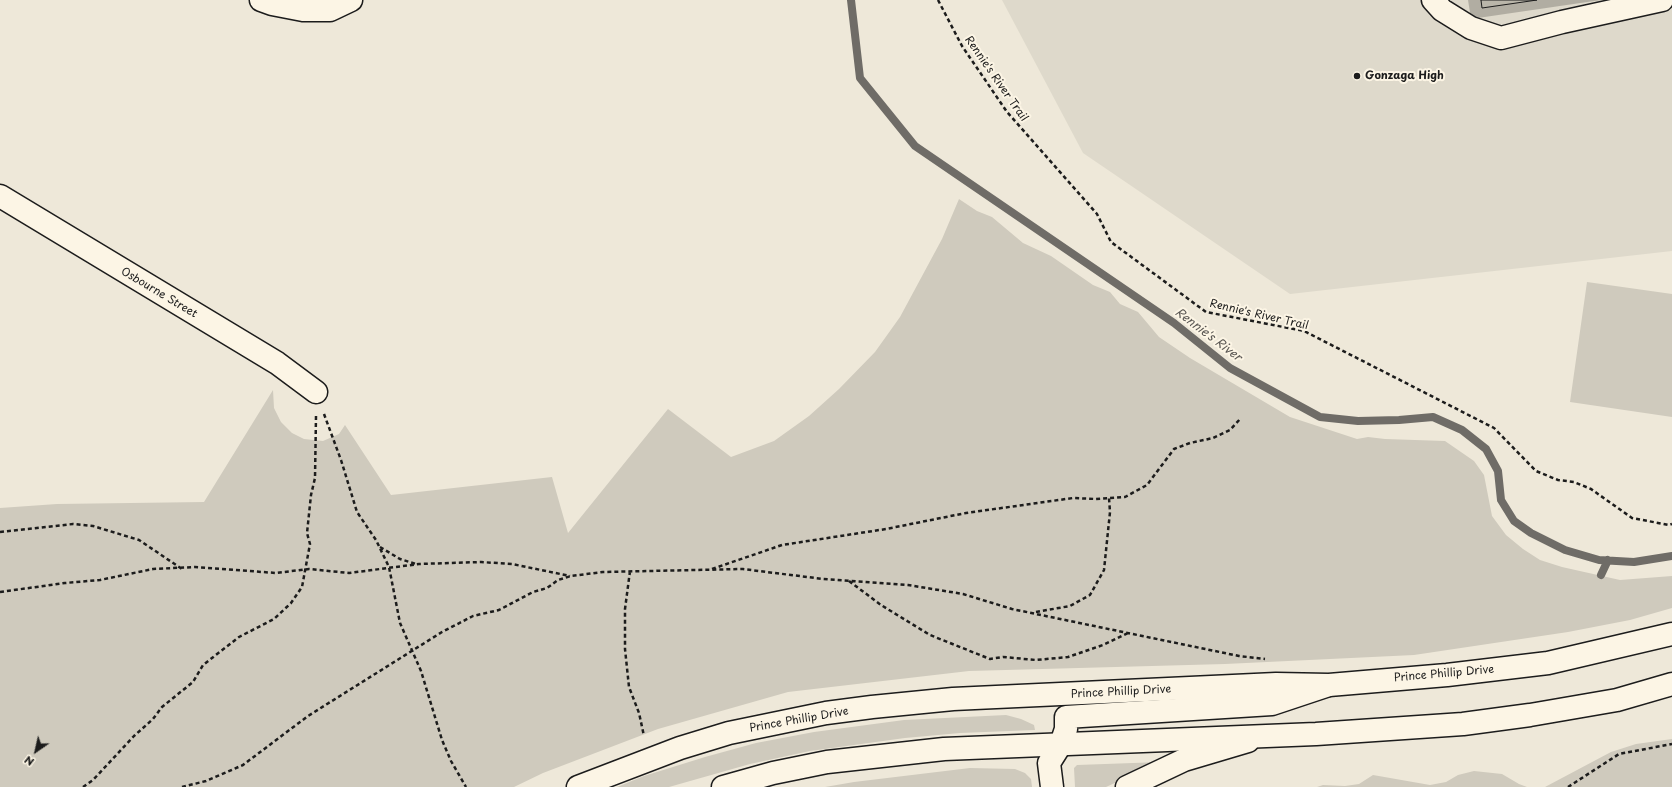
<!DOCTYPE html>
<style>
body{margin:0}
#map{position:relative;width:1672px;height:787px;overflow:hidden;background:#eee8d9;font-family:"Playpen Sans",sans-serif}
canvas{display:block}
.north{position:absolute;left:16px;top:731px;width:40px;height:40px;-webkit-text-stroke:3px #fcf5e5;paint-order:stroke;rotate:214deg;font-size:11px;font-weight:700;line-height:16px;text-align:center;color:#1c1c1c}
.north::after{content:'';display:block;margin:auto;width:14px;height:18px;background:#1c1c1c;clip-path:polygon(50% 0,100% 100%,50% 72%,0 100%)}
</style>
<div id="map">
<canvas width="1672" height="787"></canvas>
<div class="north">N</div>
</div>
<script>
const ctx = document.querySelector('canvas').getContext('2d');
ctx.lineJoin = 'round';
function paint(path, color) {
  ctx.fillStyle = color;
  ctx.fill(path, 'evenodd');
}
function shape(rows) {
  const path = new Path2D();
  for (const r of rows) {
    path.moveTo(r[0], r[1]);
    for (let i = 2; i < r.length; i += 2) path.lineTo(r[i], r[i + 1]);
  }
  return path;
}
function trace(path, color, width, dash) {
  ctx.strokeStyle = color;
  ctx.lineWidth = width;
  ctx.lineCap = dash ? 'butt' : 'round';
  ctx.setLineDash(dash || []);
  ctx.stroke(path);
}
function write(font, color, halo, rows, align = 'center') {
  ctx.font = font + ' "Playpen Sans",sans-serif';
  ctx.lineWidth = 4;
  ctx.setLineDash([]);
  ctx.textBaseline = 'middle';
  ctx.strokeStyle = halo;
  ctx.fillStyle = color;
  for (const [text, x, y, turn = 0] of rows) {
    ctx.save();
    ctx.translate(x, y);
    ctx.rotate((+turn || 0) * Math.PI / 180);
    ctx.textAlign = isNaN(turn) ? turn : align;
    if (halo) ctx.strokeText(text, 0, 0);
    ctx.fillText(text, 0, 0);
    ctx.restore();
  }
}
paint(shape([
 [1002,0,1672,0,1672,251,1290,294,1083,153]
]), '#ded9cb');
paint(shape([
 [959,199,977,211,992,217,1023,243,1051,256,1093,285,1110,292,1120,304,1138,312,1159,337,1190,358,1290,417,1357,439,1368,437,1385,439,1445,441,1474,461,1484,475,1492,516,1506,535,1523,549,1540,560,1562,567,1620,580,1672,576,1672,608,1630,620,1568,632,1414,655,1225,664,969,671,788,692,658,729,543,773,514,787,0,787,0,508,57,504,204,502,273,390,274,408,281,422,292,433,304,439,323,441,339,434,345,425,391,495,552,477,568,533,668,409,731,457,774,441,809,416,839,389,875,352,900,317,942,239],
 [1587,282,1672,294,1672,417,1570,402],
 [1006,715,1021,719,1034,725,1035,730,960,733,905,738,810,751,750,764,669,787,617,787,644,776,705,757,756,743,814,732,904,720],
 [1672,739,1672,787,1545,787,1611,752,1636,744],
 [1161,762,1106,787,1075,787,1074,768,1077,765],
 [970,768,1015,769,1025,773,1031,779,1032,787,825,787,854,782],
 [1474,771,1502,774,1519,784,1527,787,1317,787,1323,785,1345,786,1359,784,1373,775,1430,785,1446,782,1458,775]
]), '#cfcabd');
paint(shape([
 [1468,0,1601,0,1471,19]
]), '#0003');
trace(shape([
 [851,0,860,78,915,146,1174,323,1230,368,1320,417,1358,421,1399,420,1433,417,1462,430,1486,449,1498,471,1501,500,1514,521,1531,533,1565,550,1599,560,1634,562,1672,556],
 [1601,575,1608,560]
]), '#6f6c67', 8);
const building = shape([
 [1481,0,1537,0,1482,8,1481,0]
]);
paint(building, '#bab6aa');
trace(building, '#1c1c1c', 1);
const minor = shape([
 [261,0,272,4,303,10,330,10,351,0],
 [1433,0,1442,10,1471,28,1501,38,1562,22,1662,0],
 [0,196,277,363,316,392],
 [1052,787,1049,763,1061,744,1066,729,1066,717,1272,704,1326,686],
 [1127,787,1184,760,1248,741]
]);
const major = shape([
 [578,787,680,748,729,733,826,713,872,707,953,699,1276,684,1329,685,1447,675,1548,663,1672,634],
 [723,787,773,773,827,762,944,749,1316,734,1463,724,1530,715,1617,700,1672,684]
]);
trace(minor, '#1c1c1c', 25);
trace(major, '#1c1c1c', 25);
trace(shape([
 [938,0,962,46,1007,112,1097,214,1111,242,1206,312,1304,331,1494,428,1536,471,1558,480,1574,482,1591,489,1632,518,1669,525,1672,524],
 [324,414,341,460,357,512,376,540,389,567,400,623,421,671,442,740,451,761,466,787],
 [0,532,73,524,93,526,139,540,182,569],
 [380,547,400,559,416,564],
 [712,569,782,545,886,529,966,513,1073,498,1096,499,1125,497,1147,485,1174,449,1190,443,1213,438,1230,430,1241,418],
 [630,571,625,609,625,649,629,687,639,713,644,736],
 [849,581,881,605,930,635,990,659,1003,657,1036,660,1068,657,1103,645,1128,633],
 [0,592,65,583,100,580,153,569,195,567,276,573,309,569,349,573,419,564,481,562,512,564,570,576],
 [1036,612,1070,606,1090,595,1104,570,1110,512,1109,498],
 [83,787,93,780,134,736,153,719,162,707,193,682,203,665,239,637,274,619,291,603,302,587,310,544,307,533,311,495,315,478,316,416],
 [182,787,206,781,243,765,308,716,442,632,473,616,499,610,533,592,547,588,558,580,571,576,603,572,743,569,823,579,908,585,963,594,1012,609,1239,656,1265,659],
 [1568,787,1619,754,1672,744]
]), '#1c1c1c', 2.5, [4, 3]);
trace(minor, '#fcf5e5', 22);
trace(major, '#fcf5e5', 22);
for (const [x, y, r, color] of [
 [1357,76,4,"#1c1c1c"]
]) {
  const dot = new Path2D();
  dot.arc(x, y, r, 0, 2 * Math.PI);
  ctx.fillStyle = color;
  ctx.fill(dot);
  trace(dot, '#fcf5e5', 1.5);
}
write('bold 11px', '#1c1c1c', '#fcf5e5', [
 ["Gonzaga High",1365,76]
], 'left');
write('11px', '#1c1c1c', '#fcf5e5', [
 ["Rennie's River Trail",996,79,55],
 ["Osbourne Street",159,293,31],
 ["Rennie's River Trail",1259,315,13],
 ["Prince Phillip Drive",1444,674,-5],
 ["Prince Phillip Drive",1121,692,-3],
 ["Prince Phillip Drive",799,720,-10]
]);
write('italic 12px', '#5b5854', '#fcf5e5', [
 ["Rennie's River",1208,335,37]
]);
</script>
